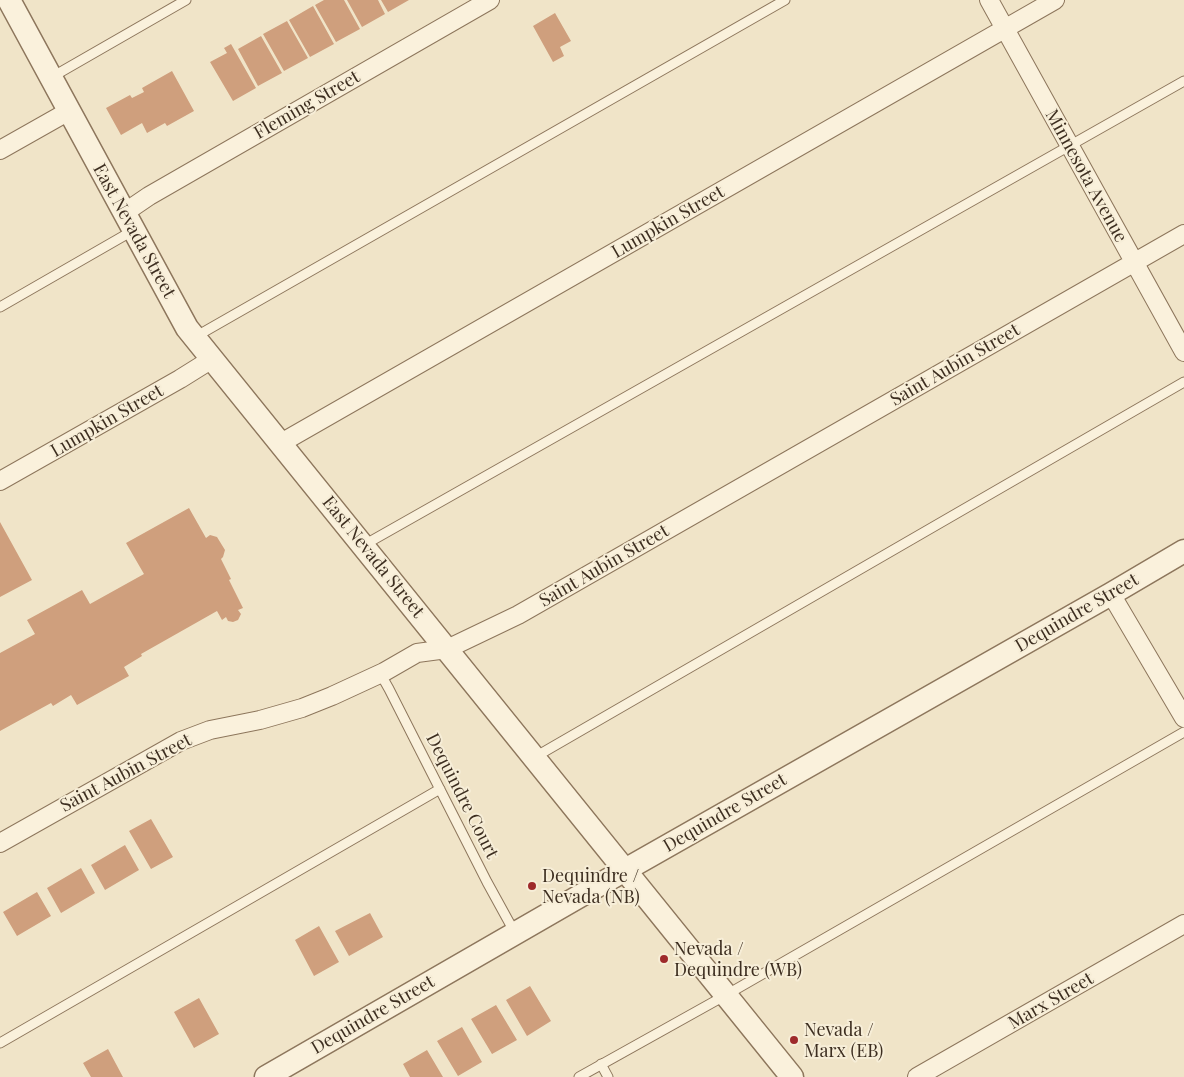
<!DOCTYPE html>
<style>
body{margin:0}
canvas{display:block;background:#f0e4c8}
</style>
<canvas width="1184" height="1077"></canvas>
<script>
const ctx = document.querySelector('canvas').getContext('2d');
ctx.lineJoin = 'round';
function paint(path, color) {
  ctx.fillStyle = color;
  ctx.fill(path, 'evenodd');
}
function shape(rows) {
  const path = new Path2D();
  for (const r of rows) {
    path.moveTo(r[0], r[1]);
    for (let i = 2; i < r.length; i += 2) path.lineTo(r[i], r[i + 1]);
  }
  return path;
}
function trace(path, color, width, dash) {
  ctx.strokeStyle = color;
  ctx.lineWidth = width;
  ctx.lineCap = dash ? 'butt' : 'round';
  ctx.setLineDash(dash || []);
  ctx.stroke(path);
}
function write(font, color, halo, rows, align = 'center') {
  ctx.font = font + ' "Playfair Display",serif';
  ctx.lineWidth = 4;
  ctx.setLineDash([]);
  ctx.textBaseline = 'middle';
  ctx.strokeStyle = halo;
  ctx.fillStyle = color;
  for (const [text, x, y, turn = 0] of rows) {
    ctx.save();
    ctx.translate(x, y);
    ctx.rotate((+turn || 0) * Math.PI / 180);
    ctx.textAlign = isNaN(turn) ? turn : align;
    if (halo) ctx.strokeText(text, 0, 0);
    ctx.fillText(text, 0, 0);
    ctx.restore();
  }
}
paint(shape([
 [324,0,344,0,360,29,336,42,315,5],
 [347,0,378,0,385,14,362,27],
 [381,0,409,0,388,12],
 [313,6,334,44,310,57,289,20],
 [555,13,571,41,560,47,564,56,553,62,533,26],
 [287,21,308,58,284,71,263,34],
 [261,36,282,73,258,86,238,49],
 [231,44,256,88,233,101,210,62,227,53,224,48],
 [172,71,194,111,167,126,165,123,147,133,142,123,121,135,106,108,130,95,132,98,144,92,142,88],
 [189,508,206,538,210,535,217,537,225,550,223,557,221,559,231,579,229,580,243,608,238,610,241,614,238,620,233,622,228,621,226,617,222,620,217,611,141,654,142,656,124,667,129,676,77,705,71,695,53,706,51,703,0,731,0,653,35,634,27,620,82,590,90,604,144,574,126,543],
 [0,522,32,580,0,597],
 [151,819,173,857,151,869,129,831],
 [125,845,139,870,105,890,91,865],
 [81,868,95,893,61,913,47,888],
 [37,892,51,916,17,936,3,912],
 [370,913,383,937,349,956,335,931],
 [319,926,339,962,314,976,295,940],
 [530,986,551,1021,527,1036,506,1000],
 [199,998,219,1034,194,1048,174,1012],
 [496,1005,517,1040,492,1054,471,1019],
 [462,1027,482,1062,458,1076,437,1041],
 [108,1049,123,1077,91,1077,83,1063],
 [427,1050,443,1077,410,1077,403,1064]
]), '#cf9f7d');
const service = shape([
 [52,77,186,0],
 [0,307,134,230],
 [195,337,785,0],
 [364,545,1184,81],
 [380,673,389,689,487,882,515,933],
 [535,757,1184,382],
 [0,1043,440,789],
 [601,1064,608,1077],
 [579,1077,726,995,1184,732]
]);
const minor = shape([
 [989,0,1184,352],
 [0,150,69,111],
 [124,213,149,196,490,0],
 [281,443,1055,0],
 [0,481,180,379,212,359],
 [1111,594,1184,718],
 [0,843,181,741,210,730,260,720,302,708,332,696,384,672,417,653,447,649,518,615,1184,234],
 [917,1077,1184,924]
]);
const tertiary = shape([
 [9,0,187,328,792,1077],
 [266,1077,625,870,1111,594,1184,551]
]);
trace(service, '#8d765c', 11);
trace(minor, '#8d765c', 20);
trace(tertiary, '#8d765c', 25);
trace(service, '#faf1dc', 9);
trace(minor, '#faf1dc', 18);
trace(tertiary, '#faf1dc', 22);
for (const [x, y, r, color] of [
 [532,886,5,"#9e2a2b"],
 [664,959,5,"#9e2a2b"],
 [794,1040,5,"#9e2a2b"]
]) {
  const dot = new Path2D();
  dot.arc(x, y, r, 0, 2 * Math.PI);
  ctx.fillStyle = color;
  ctx.fill(dot);
  trace(dot, '#f7eed8', 2);
}
write('18px', '#3d2e20', '#f7eed8', [
 ["Fleming Street",307,105,-30],
 ["Minnesota Avenue",1086,176,61],
 ["Lumpkin Street",668,222,-30],
 ["East Nevada Street",134,231,61],
 ["Saint Aubin Street",955,365,-30],
 ["Lumpkin Street",107,421,-30],
 ["East Nevada Street",373,557,51],
 ["Saint Aubin Street",604,566,-30],
 ["Dequindre Street",1077,613,-30],
 ["Saint Aubin Street",126,773,-28],
 ["Dequindre Court",462,796,63],
 ["Dequindre Street",725,813,-30],
 ["Marx Street",1051,1001,-30],
 ["Dequindre Street",373,1015,-30]
]);
write('18px', '#3d2e20', '#f7eed8', [
 ["Dequindre /",542,876],
 ["Nevada (NB)",542,897],
 ["Nevada /",674,949],
 ["Dequindre (WB)",674,970],
 ["Nevada /",804,1030],
 ["Marx (EB)",804,1051]
], 'left');
</script>
